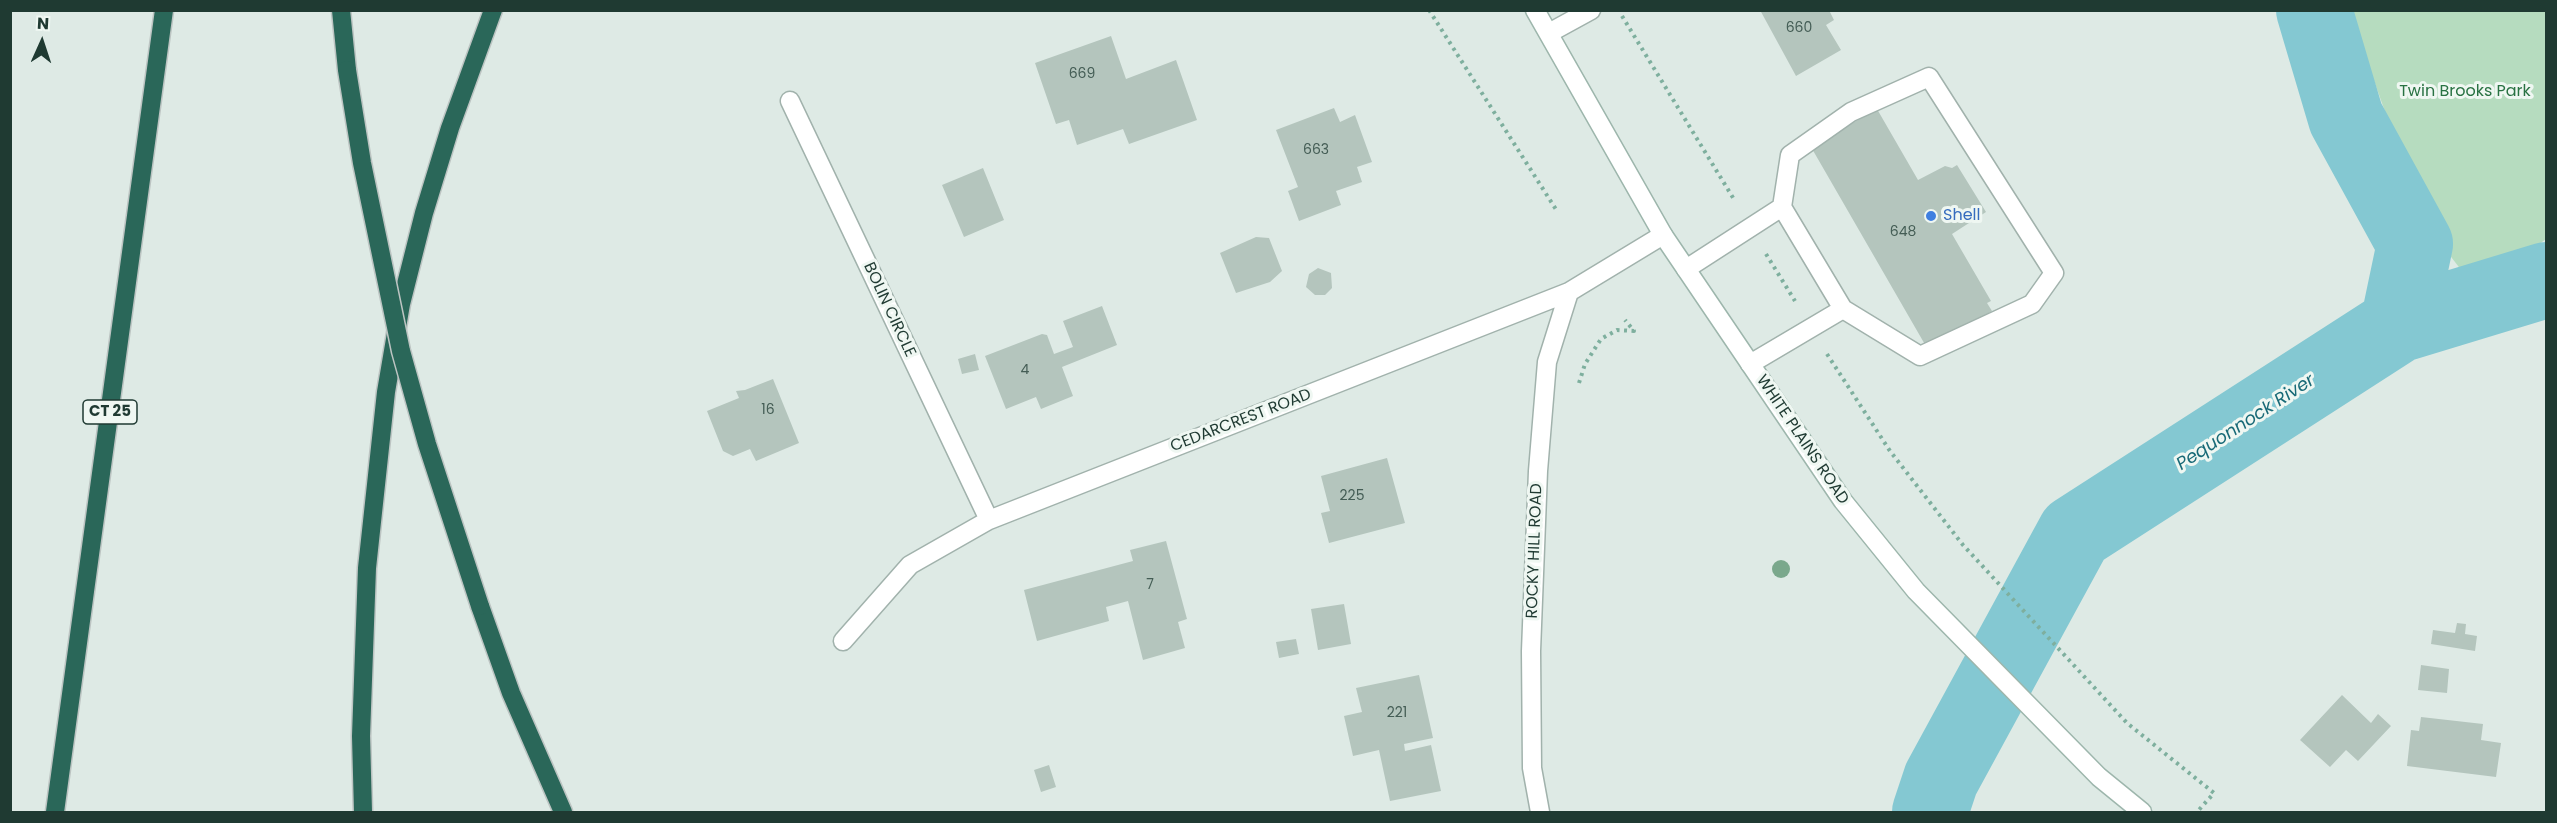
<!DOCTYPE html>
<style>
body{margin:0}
#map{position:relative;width:2557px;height:823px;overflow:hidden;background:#deeae5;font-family:Poppins,sans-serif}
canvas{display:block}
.frame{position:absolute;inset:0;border:12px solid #1f3a32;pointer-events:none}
.north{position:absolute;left:12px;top:12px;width:60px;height:60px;-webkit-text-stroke:4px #eff7f2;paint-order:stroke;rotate:3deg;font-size:16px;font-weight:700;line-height:24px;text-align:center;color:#1f3a32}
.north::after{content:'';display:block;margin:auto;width:21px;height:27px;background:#1f3a32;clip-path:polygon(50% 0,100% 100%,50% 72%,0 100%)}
</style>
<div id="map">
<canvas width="2557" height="823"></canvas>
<div class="frame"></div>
<div class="north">N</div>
</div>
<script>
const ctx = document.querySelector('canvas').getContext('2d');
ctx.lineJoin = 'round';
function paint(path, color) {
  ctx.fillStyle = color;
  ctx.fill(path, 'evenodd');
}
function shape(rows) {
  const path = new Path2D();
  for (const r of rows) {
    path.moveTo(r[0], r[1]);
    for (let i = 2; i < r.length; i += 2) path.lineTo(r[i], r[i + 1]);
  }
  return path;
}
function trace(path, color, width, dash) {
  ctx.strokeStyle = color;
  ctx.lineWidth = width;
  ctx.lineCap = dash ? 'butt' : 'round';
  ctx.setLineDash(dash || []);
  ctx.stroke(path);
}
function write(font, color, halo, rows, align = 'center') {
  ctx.font = font + ' Poppins,sans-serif';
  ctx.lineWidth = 6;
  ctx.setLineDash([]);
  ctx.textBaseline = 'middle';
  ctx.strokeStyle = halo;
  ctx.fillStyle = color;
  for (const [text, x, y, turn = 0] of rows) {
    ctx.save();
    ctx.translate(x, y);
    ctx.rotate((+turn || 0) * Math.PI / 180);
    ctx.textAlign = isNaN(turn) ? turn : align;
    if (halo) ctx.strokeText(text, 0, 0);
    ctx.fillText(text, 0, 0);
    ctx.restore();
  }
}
paint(shape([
 [2349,11,2546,11,2546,239,2523,256,2465,275,2425,223]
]), '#b6dcbf');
trace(shape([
 [2314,10,2346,118,2415,244,2398,325],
 [1930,812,1941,779,2075,533,2398,325,2546,280]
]), '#84c8d2', 76);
paint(shape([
 [1760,10,1829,10,1834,20,1826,25,1841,50,1796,76],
 [1111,36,1126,79,1176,60,1197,120,1129,144,1123,129,1077,145,1069,120,1056,124,1035,63],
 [1334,108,1340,122,1355,115,1372,162,1357,167,1362,182,1336,191,1341,205,1299,221,1288,191,1298,187,1276,130],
 [1877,109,1918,180,1945,166,1952,168,1957,165,1986,212,1952,234,1991,301,1987,303,1992,311,1927,348,1811,147],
 [983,168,1004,220,964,237,942,185],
 [1256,237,1269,238,1282,271,1270,282,1236,293,1220,253],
 [1318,268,1331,273,1332,288,1325,295,1315,295,1306,287,1309,274],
 [1102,306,1117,345,1062,367,1073,396,1041,409,1036,397,1006,409,985,356,1042,334,1047,335,1054,354,1073,347,1063,321],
 [975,354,979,370,962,374,958,359],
 [773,379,799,443,756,461,750,449,733,456,723,451,707,411,739,398,736,391,745,390],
 [1387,458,1405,523,1329,543,1321,513,1330,511,1321,476],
 [1166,541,1187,619,1178,622,1185,648,1143,660,1128,601,1106,607,1109,621,1037,641,1024,590,1133,561,1130,550],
 [1344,604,1351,644,1318,650,1311,609],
 [2457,623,2466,624,2465,634,2477,636,2475,651,2431,644,2433,630,2455,633],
 [1296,639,1299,654,1279,658,1276,642],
 [2421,665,2449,669,2447,693,2418,690],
 [1419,675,1433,738,1404,744,1405,751,1431,745,1441,791,1390,801,1379,750,1353,756,1344,716,1362,712,1356,688],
 [2342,695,2371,723,2378,714,2391,726,2358,761,2346,750,2330,767,2300,740],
 [2421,717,2483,724,2481,740,2501,743,2496,777,2407,766,2411,730,2419,731],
 [1049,765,1056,787,1041,792,1034,770]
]), '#b4c5bd');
const service = shape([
 [1782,207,1790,155,1851,112,1929,77,2054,273,2032,304,1920,356,1843,309],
 [1686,269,1782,207,1843,309,1750,364]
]);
const minor = shape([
 [1549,33,1591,10],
 [790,101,989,520],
 [843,641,910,565,989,520,1569,292,1663,235],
 [1540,812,1532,768,1531,651,1538,471,1547,362,1569,292]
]);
const secondary = shape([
 [1535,10,1663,235,1843,501,1916,591,2099,777,2142,812]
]);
const motorway = shape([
 [341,10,347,70],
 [480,606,511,693,563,812],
 [55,812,164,10],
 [363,812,361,736,367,568,386,392,401,304,424,213,450,128,493,10]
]);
trace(service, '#a1b2ac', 21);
trace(minor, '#a1b2ac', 21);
trace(secondary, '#9db6ac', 21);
trace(motorway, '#bcc4c2', 21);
trace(shape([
 [1429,10,1557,211],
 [1622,16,1735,201],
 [1766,254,1795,301],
 [1827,354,1890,451,1963,545,2127,723,2214,793,2197,812],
 [1579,383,1585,364,1601,339,1617,330,1634,331,1625,320]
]), '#7eaf9e', 4, [3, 4.5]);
trace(service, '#fff', 18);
trace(minor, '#fff', 18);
trace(secondary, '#fff', 18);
trace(motorway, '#2a6759', 18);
const motorwayBridge = shape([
 [347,70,362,163,401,351,427,444,480,606]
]);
trace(motorwayBridge, '#bcc4c2', 21, []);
trace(motorwayBridge, '#2a6759', 18);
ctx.fillStyle = '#7aa88c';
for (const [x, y] of [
 [1781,569]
]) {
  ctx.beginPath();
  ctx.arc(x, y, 9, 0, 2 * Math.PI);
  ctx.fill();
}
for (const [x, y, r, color] of [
 [1931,216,6,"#3f7fe0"]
]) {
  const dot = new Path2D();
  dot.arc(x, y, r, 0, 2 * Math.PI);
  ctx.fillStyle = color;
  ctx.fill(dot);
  trace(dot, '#eff7f2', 2);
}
write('14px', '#445d55', null, [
 ["660",1799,28],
 ["669",1082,74],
 ["663",1316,150],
 ["648",1903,232],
 ["4",1025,370],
 ["16",768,410],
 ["225",1352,496],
 ["7",1150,585],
 ["221",1397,713]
]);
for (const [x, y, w] of [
 [110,412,54]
]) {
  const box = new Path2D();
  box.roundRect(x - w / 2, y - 12, w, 24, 4.5);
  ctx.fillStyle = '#eff7f2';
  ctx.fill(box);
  trace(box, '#1f3a32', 1.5);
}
write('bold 15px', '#1f3a32', null, [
 ["CT 25",110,412]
]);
write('16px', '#297243', '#eff7f2', [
 ["Twin Brooks Park",2465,92]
]);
write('16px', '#366cbe', '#eff7f2', [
 ["Shell",1943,216]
], 'left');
write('16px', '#1f3a32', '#eff7f2', [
 ["BOLIN CIRCLE",889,310,65],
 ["CEDARCREST ROAD",1241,421,-21],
 ["WHITE PLAINS ROAD",1802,440,56],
 ["ROCKY HILL ROAD",1535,551,-88]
]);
write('italic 18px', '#186a77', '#eff7f2', [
 ["Pequonnock River",2246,423,-33]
]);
</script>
